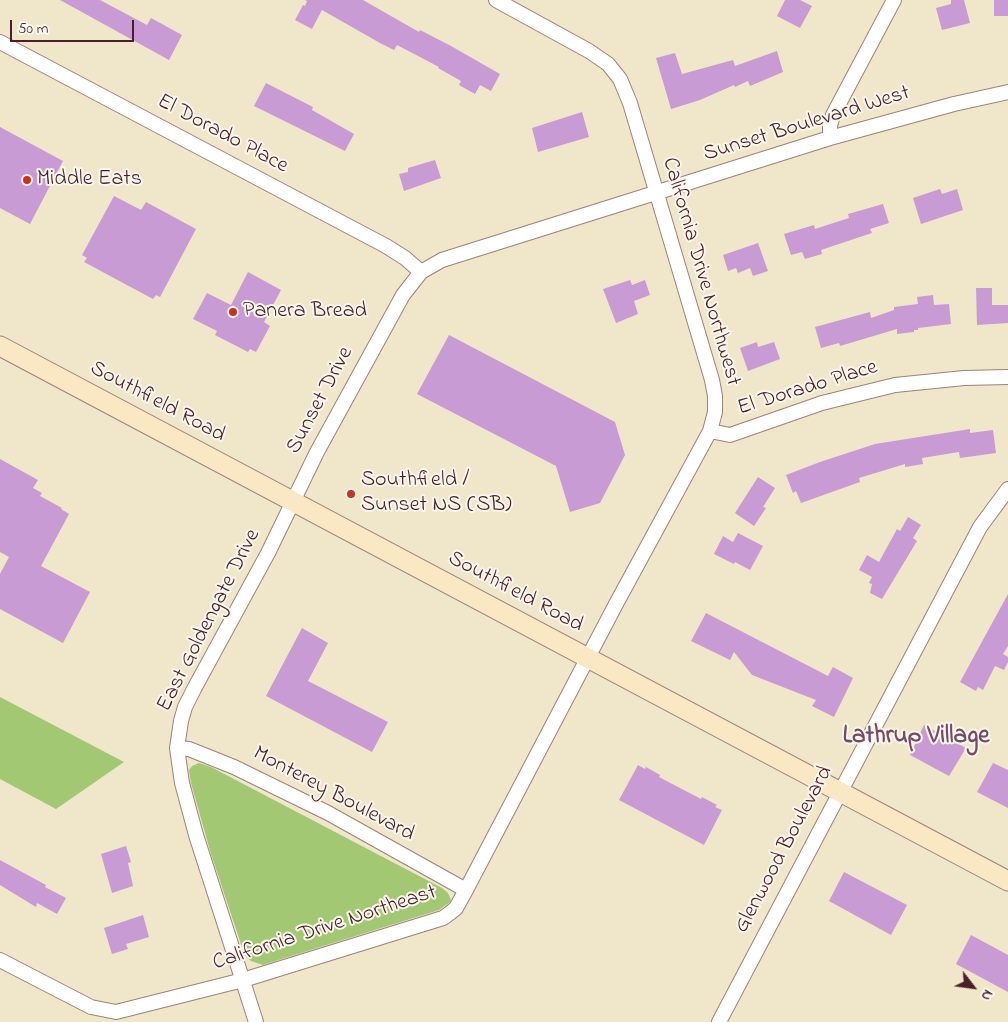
<!DOCTYPE html>
<style>
body{margin:0}
#map{position:relative;width:1008px;height:1022px;overflow:hidden;background:#f0e6ca;font-family:"Indie Flower",sans-serif}
canvas{display:block}
.north{position:absolute;left:948px;top:962px;width:50px;height:50px;-webkit-text-stroke:4px #fbf7ec;paint-order:stroke;rotate:120deg;font-size:14px;font-weight:700;line-height:20px;text-align:center;color:#4a1f2b}
.north::after{content:'';display:block;margin:auto;width:18px;height:22px;background:#4a1f2b;clip-path:polygon(50% 0,100% 100%,50% 72%,0 100%)}
.scale{position:absolute;left:10px;top:20px;width:124px;height:22px;box-sizing:border-box;border:2px solid #4a1f2b;border-top:0;padding-left:6px;font-size:15px;line-height:18px;white-space:nowrap;color:#4a1f2b;-webkit-text-stroke:4px #fbf7ec;paint-order:stroke}
</style>
<div id="map">
<canvas width="1008" height="1022"></canvas>
<div class="north">N</div>
<div class="scale">50 m</div>
</div>
<script>
const ctx = document.querySelector('canvas').getContext('2d');
ctx.lineJoin = 'round';
function paint(path, color) {
  ctx.fillStyle = color;
  ctx.fill(path, 'evenodd');
}
function shape(rows) {
  const path = new Path2D();
  for (const r of rows) {
    path.moveTo(r[0], r[1]);
    for (let i = 2; i < r.length; i += 2) path.lineTo(r[i], r[i + 1]);
  }
  return path;
}
function trace(path, color, width, dash) {
  ctx.strokeStyle = color;
  ctx.lineWidth = width;
  ctx.lineCap = dash ? 'butt' : 'round';
  ctx.setLineDash(dash || []);
  ctx.stroke(path);
}
function write(font, color, halo, rows, align = 'center') {
  ctx.font = font + ' "Indie Flower",sans-serif';
  ctx.lineWidth = 4;
  ctx.setLineDash([]);
  ctx.textBaseline = 'middle';
  ctx.strokeStyle = halo;
  ctx.fillStyle = color;
  for (const [text, x, y, turn = 0] of rows) {
    ctx.save();
    ctx.translate(x, y);
    ctx.rotate((+turn || 0) * Math.PI / 180);
    ctx.textAlign = isNaN(turn) ? turn : align;
    if (halo) ctx.strokeText(text, 0, 0);
    ctx.fillText(text, 0, 0);
    ctx.restore();
  }
}
paint(shape([
 [0,697,124,762,56,809,0,779],
 [199,763,211,767,442,888,448,893,451,900,450,902,439,910,269,963,263,965,251,961,246,957,242,947,211,854,191,783,189,770,192,766]
]), '#a2c873');
paint(shape([
 [60,0,100,0,147,25,151,18,182,35,169,60],
 [305,0,363,0,419,32,420,30,451,46,500,74,491,91,480,85,475,94,459,85,461,81,438,68,439,67,397,45,394,50,380,43,322,10,312,29,295,20,303,5,305,6,307,1],
 [785,0,800,0,812,6,800,28,777,16],
 [951,0,964,0,970,23,942,30,936,8,951,4],
 [994,0,1008,0,1008,16,994,16],
 [777,51,783,72,750,86,748,81,735,87,734,85,700,100,671,109,656,58,675,53,682,74,733,60,735,66],
 [266,83,313,107,312,110,354,134,345,151,254,106],
 [582,112,589,137,538,152,532,128],
 [0,127,63,161,30,224,0,208],
 [435,160,441,178,404,191,399,174,408,172,408,168],
 [940,189,942,194,957,189,963,210,921,224,913,198],
 [114,196,141,210,146,202,196,229,160,297,156,295,153,299,84,262,87,258,82,255],
 [883,204,889,223,870,229,872,233,821,250,822,254,805,259,802,252,791,255,784,234,814,225,815,229,849,218,848,214],
 [758,243,768,271,753,276,750,268,738,273,736,268,728,271,723,255],
 [248,272,281,290,264,322,270,326,256,352,250,349,248,352,215,335,217,331,193,319,207,293,231,305],
 [630,280,632,285,645,280,650,295,634,301,638,314,616,323,603,289],
 [976,288,992,288,992,305,1008,305,1008,323,977,325],
 [933,295,934,305,949,304,951,324,918,328,918,330,914,330,914,332,897,334,897,329,840,346,839,343,821,348,815,327,870,312,871,318,894,310,894,307,918,304,917,297],
 [449,335,615,422,625,455,600,503,570,512,556,466,417,394],
 [757,342,758,347,774,342,780,359,748,371,740,348],
 [970,429,970,433,993,430,996,453,960,458,959,452,922,458,923,464,905,467,905,464,859,478,860,482,801,503,796,491,793,493,786,475,820,462,875,444],
 [0,459,38,480,33,488,42,493,40,496,62,508,61,509,69,514,41,566,90,592,63,643,0,609,0,574,9,557,0,552],
 [758,477,775,488,763,507,766,508,754,526,735,513],
 [908,517,921,525,913,538,917,541,882,599,870,593,872,584,869,583,872,577,859,570,867,555,879,562,897,529,900,531],
 [738,533,763,546,750,570,735,562,734,564,714,554,723,536,733,542],
 [1008,594,1008,646,1003,654,1008,657,1008,662,1004,670,995,666,983,690,978,687,976,691,960,682],
 [706,613,828,676,833,667,853,678,834,717,812,706,816,700,752,675,734,652,730,660,691,641],
 [302,628,328,643,308,681,388,722,372,752,266,696],
 [924,725,966,748,949,776,910,755],
 [993,763,1008,770,1008,808,977,792],
 [638,765,645,769,646,767,660,775,659,777,701,799,702,797,717,805,715,807,722,810,704,845,619,800],
 [126,846,131,862,128,863,133,886,112,893,101,854],
 [0,860,46,885,45,887,66,898,57,914,37,903,36,907,0,885],
 [844,872,907,905,891,935,829,901],
 [143,915,149,937,126,944,128,949,112,954,104,928],
 [971,935,1008,955,1008,992,956,964]
]), '#c89bd5');
const minor = shape([
 [0,42,386,246,405,258,421,272],
 [830,138,830,126,833,115,894,0],
 [710,431,730,435,822,403,895,385,964,378,1008,377],
 [177,748,189,749,234,767,328,813,466,890],
 [0,960,91,1007,116,1012,243,980,443,918,450,913,456,908,466,890,616,604,710,431,715,412,715,396,712,380,630,103,620,79,608,64,589,51,496,0],
 [256,1022,196,835,182,783,177,748,181,721,185,707,194,689,268,553,317,452,403,295,421,272,442,260,830,138,954,104,1008,92],
 [719,1022,980,527,1008,489]
]);
const secondary = shape([
 [0,346,1008,881]
]);
trace(minor, '#9d827a', 16);
trace(secondary, '#9d827a', 21);
trace(minor, '#fff', 14);
trace(secondary, '#fae7c3', 19);
for (const [x, y, r, color] of [
 [27,180,5,"#c8321e"],
 [233,312,5,"#c8321e"],
 [351,494,5,"#c8321e"]
]) {
  const dot = new Path2D();
  dot.arc(x, y, r, 0, 2 * Math.PI);
  ctx.fillStyle = color;
  ctx.fill(dot);
  trace(dot, '#fbf7ec', 2);
}
write('22px', '#4a1f2b', '#fbf7ec', [
 ["Sunset Boulevard West",807,125,-17],
 ["El Dorado Place",222,135,28],
 ["California Drive Northwest",700,272,74],
 ["El Dorado Place",808,389,-17],
 ["Sunset Drive",321,401,-62],
 ["Southfield Road",157,403,28],
 ["Southfield Road",515,593,28],
 ["East Goldengate Drive",210,621,-63],
 ["Monterey Boulevard",333,795,28],
 ["Glenwood Boulevard",785,850,-62],
 ["California Drive Northeast",325,929,-18]
]);
write('22px', '#4a1f2b', '#fbf7ec', [
 ["Middle Eats",37,180],
 ["Panera Bread",243,312],
 ["Southfield /",361,481],
 ["Sunset NS (SB)",361,506]
], 'left');
write('bold 25px', '#764a66', '#fbf7ec', [
 ["Lathrup Village",916,738]
]);
</script>
